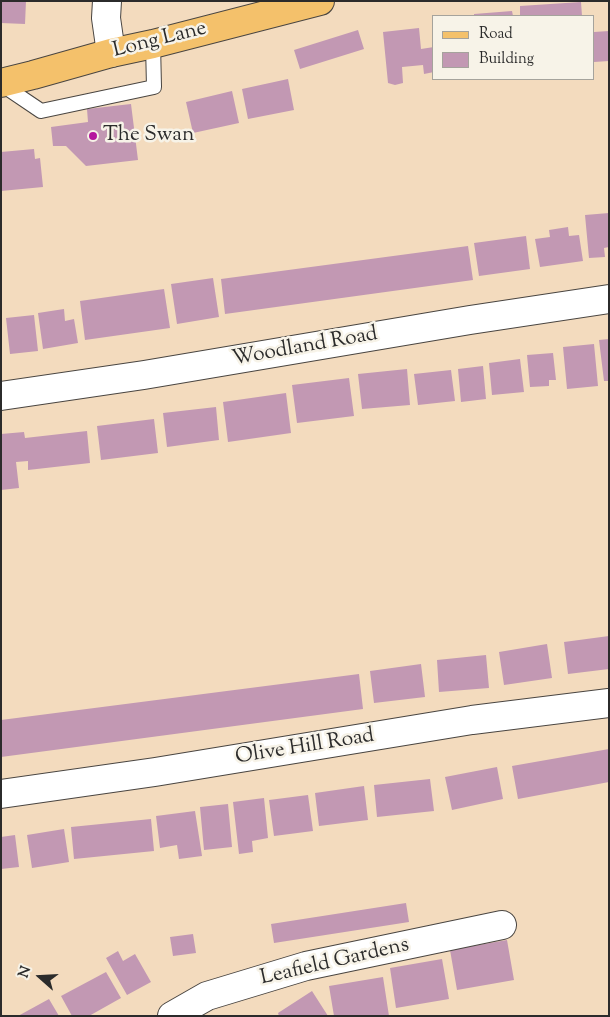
<!DOCTYPE html>
<style>
body{margin:0}
#map{position:relative;width:610px;height:1017px;overflow:hidden;background:#f3dbbe;font-family:"Sorts Mill Goudy",serif}
canvas{display:block}
.frame{position:absolute;inset:0;border:2px solid #2b2b2b;pointer-events:none}
.legend{position:absolute;left:432px;top:15px;width:162px;height:65px;box-sizing:border-box;background:#f7f3e8;border:1px solid #a5a39c;margin:0;padding:6px 9px;list-style:none;font-size:15px;color:#2b2b2b}
.legend li{display:flex;align-items:center;gap:10px;height:25px}
.legend b{width:25px;border:1px solid #a5a39c}
.north{position:absolute;left:15px;top:952px;width:50px;height:50px;-webkit-text-stroke:4px #f7f3e8;paint-order:stroke;rotate:289deg;font-size:14px;font-weight:700;line-height:20px;text-align:center;color:#2b2b2b}
.north::after{content:'';display:block;margin:auto;width:18px;height:22px;background:#2b2b2b;clip-path:polygon(50% 0,100% 100%,50% 72%,0 100%)}
</style>
<div id="map">
<canvas width="610" height="1017"></canvas>
<div class="frame"></div>
<ul class="legend">
<li><b style="height:6px;background:#f4c16b"></b>Road</li>
<li><b style="height:14px;background:#c298b3"></b>Building</li>
</ul>
<div class="north">N</div>
</div>
<script>
const ctx = document.querySelector('canvas').getContext('2d');
ctx.lineJoin = 'round';
function paint(path, color) {
  ctx.fillStyle = color;
  ctx.fill(path, 'evenodd');
}
function shape(rows) {
  const path = new Path2D();
  for (const r of rows) {
    path.moveTo(r[0], r[1]);
    for (let i = 2; i < r.length; i += 2) path.lineTo(r[i], r[i + 1]);
  }
  return path;
}
function trace(path, color, width, dash) {
  ctx.strokeStyle = color;
  ctx.lineWidth = width;
  ctx.lineCap = dash ? 'butt' : 'round';
  ctx.setLineDash(dash || []);
  ctx.stroke(path);
}
function write(font, color, halo, rows, align = 'center') {
  ctx.font = font + ' "Sorts Mill Goudy",serif';
  ctx.lineWidth = 5;
  ctx.setLineDash([]);
  ctx.textBaseline = 'middle';
  ctx.strokeStyle = halo;
  ctx.fillStyle = color;
  for (const [text, x, y, turn = 0] of rows) {
    ctx.save();
    ctx.translate(x, y);
    ctx.rotate((+turn || 0) * Math.PI / 180);
    ctx.textAlign = isNaN(turn) ? turn : align;
    if (halo) ctx.strokeText(text, 0, 0);
    ctx.fillText(text, 0, 0);
    ctx.restore();
  }
}
paint(shape([
 [1,1,26,1,25,24,1,23],
 [581,2,582,16,520,16,520,6],
 [512,11,513,16,474,16,474,14],
 [419,28,421,49,434,47,434,72,424,74,423,65,402,67,403,83,395,85,388,83,383,32],
 [358,30,364,49,300,69,294,50],
 [609,31,609,61,594,62,594,32],
 [288,79,294,110,248,119,242,89],
 [232,91,239,123,193,133,186,102],
 [131,104,138,160,86,166,66,146,53,146,51,127,88,122,87,109],
 [34,149,35,159,40,158,43,187,1,191,1,152],
 [609,213,609,247,604,248,605,257,589,258,585,215],
 [568,227,569,236,579,235,583,261,540,267,535,239,550,237,549,230],
 [526,236,530,269,479,276,474,243],
 [468,246,473,280,225,314,221,279],
 [213,278,219,317,177,324,171,284],
 [164,289,170,328,85,340,80,301],
 [64,309,65,321,74,319,78,343,43,349,38,313],
 [34,315,38,351,10,354,6,318],
 [609,339,609,381,604,381,599,340],
 [594,344,598,386,567,389,563,347],
 [553,353,556,380,549,380,549,386,530,387,527,355],
 [520,359,524,392,492,395,489,363],
 [483,366,486,399,461,402,458,369],
 [407,369,410,405,362,409,358,374],
 [451,370,455,401,418,405,414,374],
 [349,378,354,416,297,423,292,385],
 [286,393,291,433,228,442,223,402],
 [216,407,219,440,167,447,163,413],
 [154,419,158,453,101,460,97,426],
 [87,431,90,463,28,470,28,461,16,462,19,488,1,490,1,434,24,432,25,438],
 [609,636,609,669,568,674,564,642],
 [547,644,552,678,504,685,499,652],
 [486,655,489,688,439,692,437,660],
 [421,664,425,697,374,703,370,671],
 [359,674,363,709,1,757,1,720],
 [609,749,609,782,518,799,512,766],
 [497,767,503,799,452,810,445,777],
 [430,779,434,811,377,817,374,785],
 [364,786,368,820,319,826,315,793],
 [308,795,313,831,274,836,269,800],
 [264,798,268,838,252,841,253,852,239,854,233,802],
 [228,804,232,847,204,850,200,807],
 [195,811,202,856,179,859,177,845,160,848,156,816],
 [151,819,154,851,74,859,71,827],
 [64,829,69,862,32,868,27,835],
 [15,835,19,867,1,869,1,837],
 [406,903,409,922,274,943,271,924],
 [193,934,196,953,173,956,170,937],
 [507,940,514,980,457,990,450,950],
 [118,951,123,961,135,954,151,982,127,995,106,958],
 [442,959,449,999,396,1008,390,968],
 [106,972,121,998,89,1016,72,1016,61,996],
 [383,977,389,1016,334,1016,329,986],
 [312,991,328,1016,279,1016,278,1013],
 [49,999,59,1016,18,1016]
]), '#c298b3');
const service = shape([
 [1,84,41,111,154,87,153,44]
]);
const minor = shape([
 [107,1,106,18,111,53],
 [1,396,144,375,470,320,609,299],
 [1,794,155,772,472,720,609,703],
 [172,1016,207,996,306,966,502,925]
]);
const primary = shape([
 [1,83,33,75,111,53,153,44,320,1]
]);
trace(service, '#494541', 16);
trace(minor, '#494541', 30);
trace(primary, '#494541', 30);
trace(service, '#fff', 14);
trace(minor, '#fff', 28);
trace(primary, '#f4c16b', 28);
for (const [x, y, r, color] of [
 [93,136,5,"#b5179e"]
]) {
  const dot = new Path2D();
  dot.arc(x, y, r, 0, 2 * Math.PI);
  ctx.fillStyle = color;
  ctx.fill(dot);
  trace(dot, '#f7f3e8', 2);
}
write('21px', '#2b2b2b', '#f7f3e8', [
 ["Long Lane",160,41,-14],
 ["Woodland Road",305,348,-10],
 ["Olive Hill Road",305,748,-9],
 ["Leafield Gardens",335,963,-13]
]);
write('21px', '#2b2b2b', '#f7f3e8', [
 ["The Swan",103,136]
], 'left');
</script>
